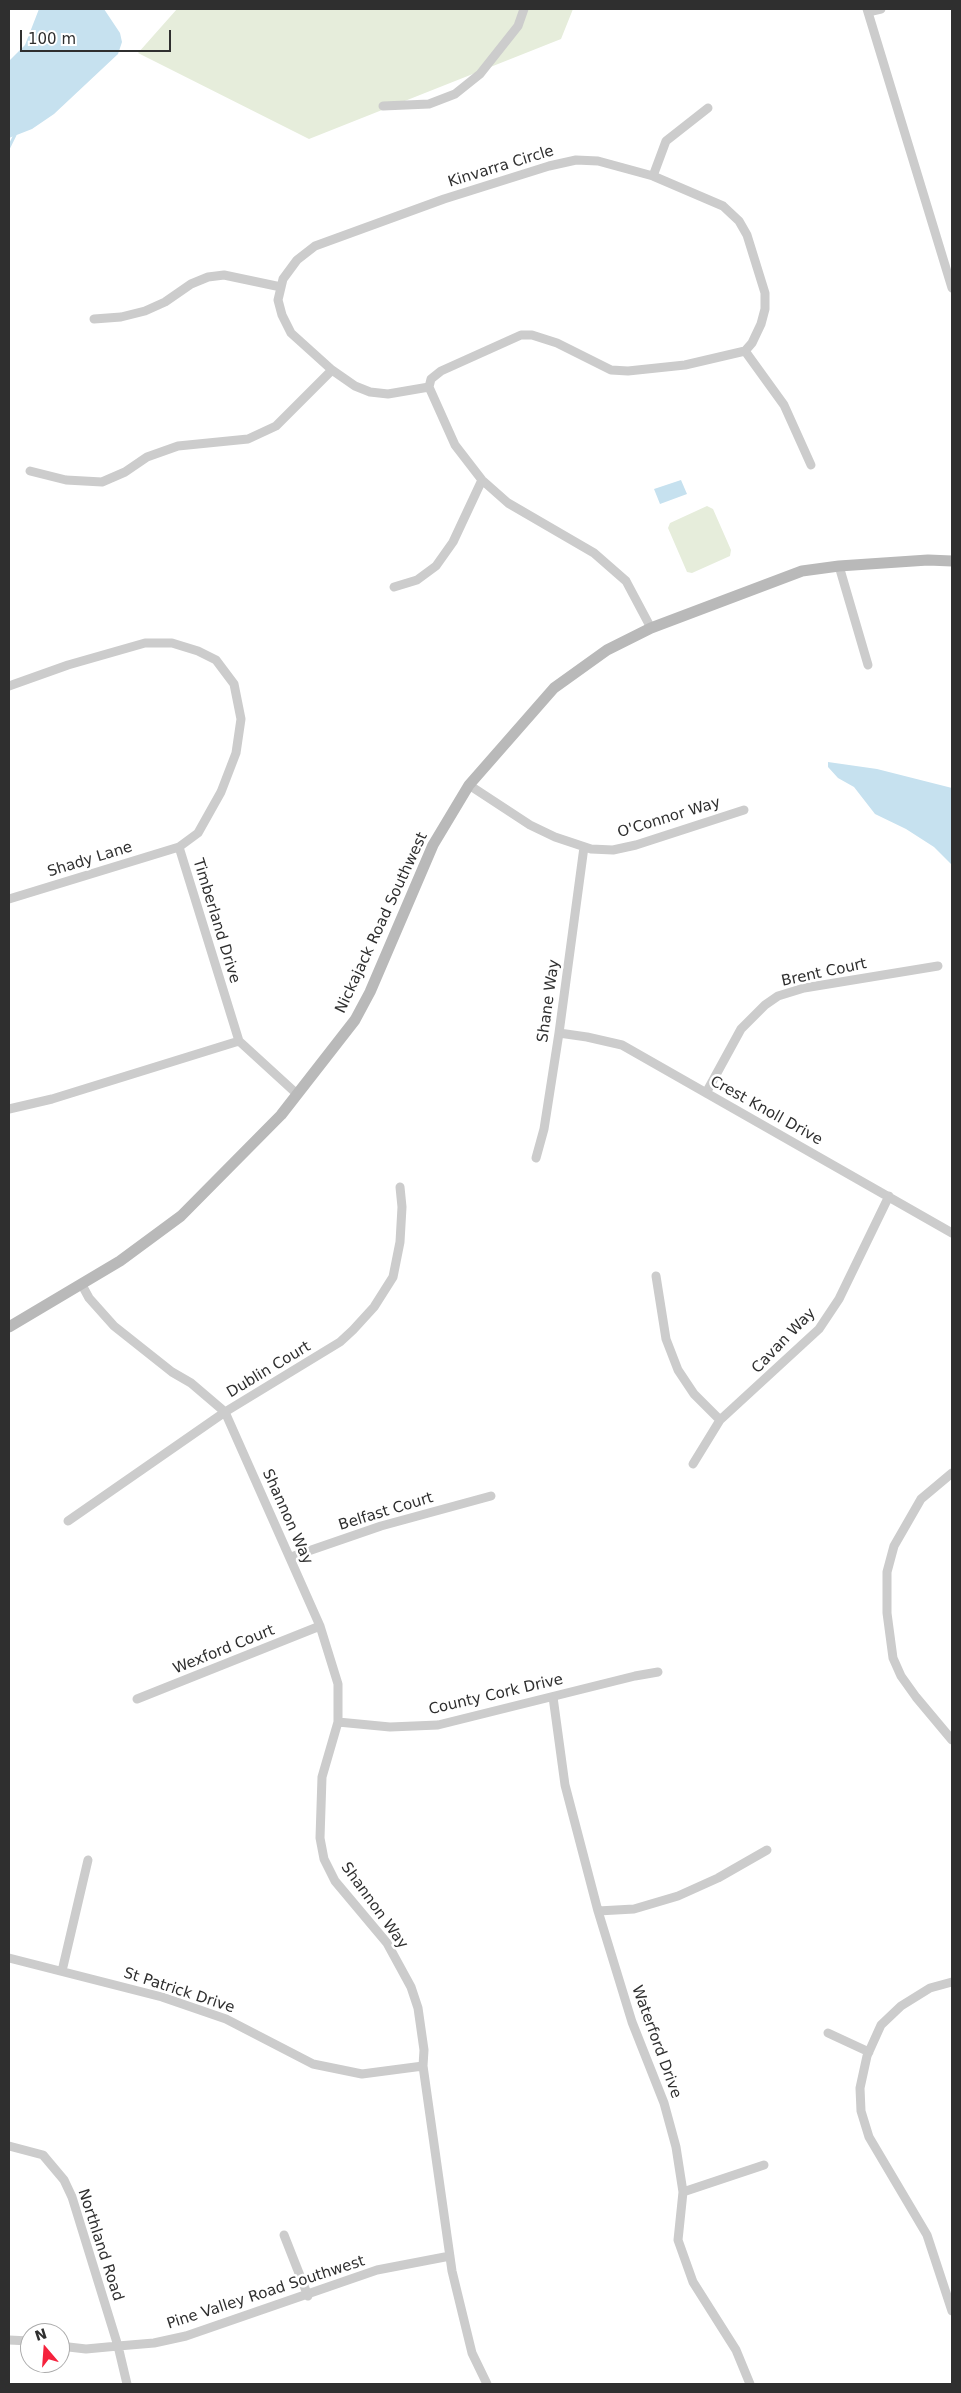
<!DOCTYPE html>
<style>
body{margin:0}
#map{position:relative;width:961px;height:2393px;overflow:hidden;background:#fff;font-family:"DejaVu Sans",sans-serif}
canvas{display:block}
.frame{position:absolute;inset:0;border:10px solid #2f2f2f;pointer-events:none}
.north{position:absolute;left:20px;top:2323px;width:50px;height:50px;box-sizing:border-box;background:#fff;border:1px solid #acacac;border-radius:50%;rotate:342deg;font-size:14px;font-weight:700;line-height:20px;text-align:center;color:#2f2f2f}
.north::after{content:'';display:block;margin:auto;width:18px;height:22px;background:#f5223d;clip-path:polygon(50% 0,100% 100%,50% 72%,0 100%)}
.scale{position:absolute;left:20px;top:30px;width:151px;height:22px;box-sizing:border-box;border:2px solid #2f2f2f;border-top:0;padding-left:6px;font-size:15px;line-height:18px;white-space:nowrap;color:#2f2f2f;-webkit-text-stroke:4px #fff;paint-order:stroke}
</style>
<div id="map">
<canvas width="961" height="2393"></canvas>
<div class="frame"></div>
<div class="north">N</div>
<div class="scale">100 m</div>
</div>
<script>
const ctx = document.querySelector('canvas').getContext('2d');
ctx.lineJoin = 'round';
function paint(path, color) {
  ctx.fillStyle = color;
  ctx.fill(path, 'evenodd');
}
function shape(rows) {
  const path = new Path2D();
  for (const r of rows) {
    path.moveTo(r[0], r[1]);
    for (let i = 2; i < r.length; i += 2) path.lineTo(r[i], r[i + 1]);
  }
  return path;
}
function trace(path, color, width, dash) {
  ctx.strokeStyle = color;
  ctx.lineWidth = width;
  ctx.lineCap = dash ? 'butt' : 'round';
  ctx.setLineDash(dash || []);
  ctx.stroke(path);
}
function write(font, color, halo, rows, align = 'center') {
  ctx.font = font + ' "DejaVu Sans",sans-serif';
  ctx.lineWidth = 5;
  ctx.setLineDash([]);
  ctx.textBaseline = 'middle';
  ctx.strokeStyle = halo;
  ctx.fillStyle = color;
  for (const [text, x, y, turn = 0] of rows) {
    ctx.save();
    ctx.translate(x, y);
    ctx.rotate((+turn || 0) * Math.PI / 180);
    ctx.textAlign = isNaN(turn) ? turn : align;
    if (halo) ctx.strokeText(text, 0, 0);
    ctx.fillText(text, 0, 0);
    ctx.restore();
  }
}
paint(shape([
 [177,9,573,9,561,39,309,139,138,53],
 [707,506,713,509,731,550,730,556,692,573,687,572,668,528,670,523]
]), '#e6eddb');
paint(shape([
 [39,9,104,9,120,33,122,42,118,54,54,114,32,129,9,138,9,61,25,45],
 [681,480,687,494,660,504,654,489],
 [828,762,877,769,952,788,952,865,934,847,906,829,875,814,854,787,838,778,828,767]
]), '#c6e1ef');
trace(shape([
 [9,147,15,135]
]), '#c6e1ef', 3);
trace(shape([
 [867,9,952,288],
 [868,12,881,9],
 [383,106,429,104,455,94,480,74,518,26,524,9],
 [576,160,598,161,653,176,723,206,739,221,747,235,765,293,765,309,761,324,752,343,745,351,685,365,628,371,611,370,557,343,532,335,521,335,441,371,431,379,429,387,388,394,370,392,355,386,332,370,291,333,282,315,278,300,283,279,297,260,315,246,444,199,549,166,576,160],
 [653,176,666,141,708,108],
 [94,319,121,317,145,311,165,302,191,284,208,277,224,275,281,287],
 [745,351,784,405,811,465],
 [429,387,455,445,482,480,508,503,594,553,626,581,651,628],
 [30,471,66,480,102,482,125,472,147,457,178,446,248,439,276,426,332,370],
 [839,566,868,665],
 [394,587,417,580,436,566,453,542,482,480],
 [9,686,68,665,145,643,172,643,198,651,216,660,234,684,241,719,236,753,221,792,198,833,179,847,9,899],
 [469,785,530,825,555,837,591,849,613,850,636,845,744,810],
 [179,847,239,1041],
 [559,1033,587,1037,622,1045,952,1233],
 [706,1093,741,1029,765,1005,778,996,804,988,938,966],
 [9,1109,52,1099,239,1041,297,1094],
 [536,1158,544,1129,559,1033,584,847],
 [656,1276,666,1339,678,1370,694,1394,720,1420],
 [82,1285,89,1298,114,1326,172,1372,191,1383,225,1412,320,1626,338,1684,338,1722,322,1777,320,1838,324,1859,335,1881,387,1943,411,1987,418,2008,424,2050,423,2066,452,2271,472,2353,487,2384],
 [693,1464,720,1420,819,1329,839,1299,889,1196],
 [952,1473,921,1499,894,1546,887,1572,887,1613,893,1658,901,1676,916,1697,952,1740],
 [68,1521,225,1412,340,1342,353,1330,374,1307,393,1277,400,1242,402,1207,400,1187],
 [291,1557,381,1526,491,1496],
 [553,1697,565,1785,598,1911,632,2022,664,2103,676,2147,683,2192,678,2240,693,2282,736,2350,750,2384],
 [137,1699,320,1626],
 [338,1722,390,1727,438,1725,635,1676,658,1672],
 [598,1911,634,1909,678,1896,718,1878,767,1850],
 [9,1958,162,1997,226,2019,313,2064,362,2074,423,2066],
 [62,1971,88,1860],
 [952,1982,930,1988,901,2006,881,2025,867,2056,860,2088,861,2111,869,2137,927,2235,952,2311],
 [828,2033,869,2052],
 [9,2146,43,2155,64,2180,72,2197,118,2346,127,2384],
 [683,2192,764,2165],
 [284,2235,308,2296],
 [9,2340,30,2341],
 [60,2346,86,2349,118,2346,154,2343,186,2336,377,2270,450,2256]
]), '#ccc', 9);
trace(shape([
 [9,1327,120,1261,181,1216,281,1115,355,1020,370,992,433,845,469,785,554,688,607,650,651,628,802,571,839,566,928,560,952,561]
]), '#b9b9b9', 11);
write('15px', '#2f2f2f', '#fff', [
 ["Kinvarra Circle",501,167,-17],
 ["O'Connor Way",669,818,-17],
 ["Shady Lane",90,860,-17],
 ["Timberland Drive",216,921,73],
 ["Nickajack Road Southwest",382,923,-65],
 ["Brent Court",824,973,-12],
 ["Shane Way",549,1001,-82],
 ["Crest Knoll Drive",766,1111,29],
 ["Cavan Way",784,1341,-46],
 ["Dublin Court",269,1370,-31],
 ["Belfast Court",386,1512,-17],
 ["Shannon Way",287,1517,66],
 ["Wexford Court",224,1650,-22],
 ["County Cork Drive",496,1695,-13],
 ["Shannon Way",374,1906,54],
 ["St Patrick Drive",179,1991,18],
 ["Waterford Drive",656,2042,70],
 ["Northland Road",100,2245,72],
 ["Pine Valley Road Southwest",266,2293,-18]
]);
</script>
